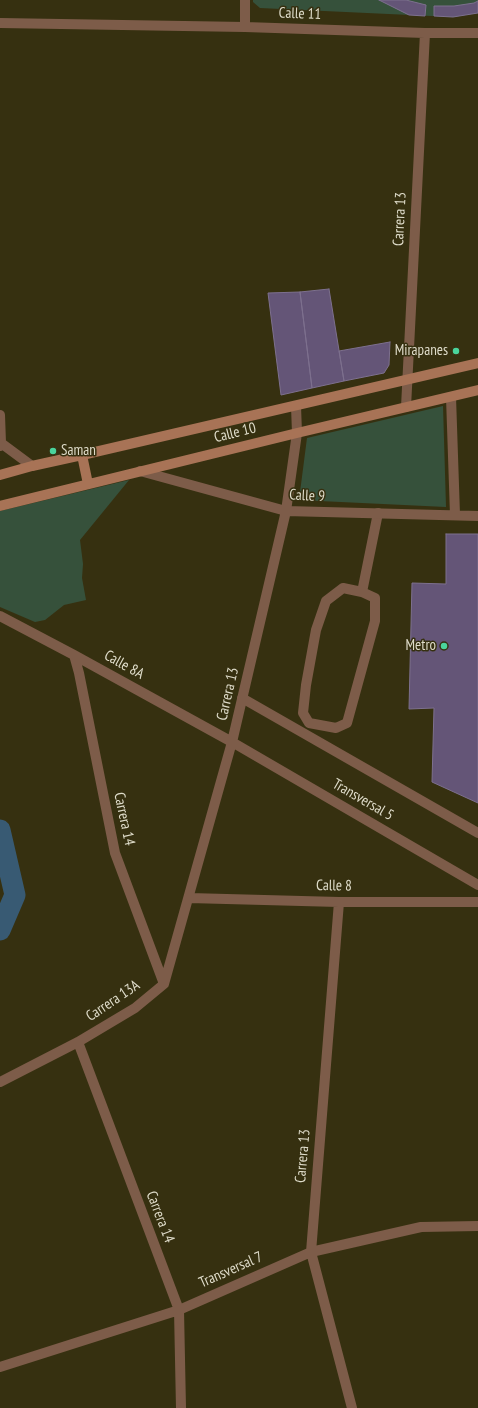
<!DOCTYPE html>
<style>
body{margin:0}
canvas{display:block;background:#363010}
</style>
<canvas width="478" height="1408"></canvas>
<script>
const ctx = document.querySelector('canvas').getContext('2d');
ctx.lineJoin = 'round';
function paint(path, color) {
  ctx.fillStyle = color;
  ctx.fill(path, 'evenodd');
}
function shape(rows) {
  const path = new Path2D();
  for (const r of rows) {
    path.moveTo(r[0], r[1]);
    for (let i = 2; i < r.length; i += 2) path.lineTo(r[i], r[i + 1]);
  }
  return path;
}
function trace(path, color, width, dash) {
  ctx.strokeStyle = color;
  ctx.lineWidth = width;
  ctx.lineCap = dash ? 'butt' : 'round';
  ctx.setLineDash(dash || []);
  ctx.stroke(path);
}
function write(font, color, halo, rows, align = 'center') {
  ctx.font = font + ' "PT Sans Narrow",sans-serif';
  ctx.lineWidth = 3;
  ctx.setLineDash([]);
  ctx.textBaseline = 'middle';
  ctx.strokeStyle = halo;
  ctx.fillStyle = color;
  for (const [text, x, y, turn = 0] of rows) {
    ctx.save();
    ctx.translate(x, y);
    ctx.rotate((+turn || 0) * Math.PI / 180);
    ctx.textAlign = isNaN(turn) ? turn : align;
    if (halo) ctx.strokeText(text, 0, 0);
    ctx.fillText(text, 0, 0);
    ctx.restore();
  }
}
paint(shape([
 [253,0,478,0,478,13,453,17,260,8,253,2],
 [443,406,446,507,299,500,307,438],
 [129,480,80,540,83,564,82,578,86,600,64,605,45,620,35,622,0,607,0,511]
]), '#36513b');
trace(shape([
 [0,830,15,895,0,930]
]), '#385a73', 21);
const building = shape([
 [379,0,406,0,426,5,425,16,409,15,379,0],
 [478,1,478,13,453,17,434,16,434,6,454,6,474,3,478,1],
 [329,289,344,381,312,388,300,292,329,289],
 [300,292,312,388,281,395,268,293,300,292],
 [390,342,389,365,384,373,344,381,339,351,390,342],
 [446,534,478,534,478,803,432,782,434,708,409,709,412,583,446,584,446,534]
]);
paint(building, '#645577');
trace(building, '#7d708e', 1);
trace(shape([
 [343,588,362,592,375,598,375,621,347,723,336,728,309,723,303,713,306,685,316,630,326,601,343,588],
 [362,592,378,513]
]), '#7d5c49', 10);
trace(shape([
 [0,23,245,27,425,33,478,33],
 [245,27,245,0],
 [451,397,455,515],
 [406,407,425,33],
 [0,415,1,443,0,446],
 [1,443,32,466],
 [140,471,286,511,478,516],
 [0,616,74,655,232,742,478,885],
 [74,655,79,673,115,853,164,984],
 [242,698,478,833],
 [189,898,339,902,478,902],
 [339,902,311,1252,352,1408],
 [164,984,232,742,286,511,297,433,296,406],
 [78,1042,179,1310,181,1408],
 [0,1082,78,1042,135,1008,164,984],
 [0,1367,179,1310,311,1252,421,1227,478,1226]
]), '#7d5c49', 10);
trace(shape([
 [82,455,88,484],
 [0,475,32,466,82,455,478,363],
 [0,506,297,433,478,390]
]), '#a87356', 10);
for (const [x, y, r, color] of [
 [456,351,4,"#4ad49c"],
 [53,451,4,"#4ad49c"],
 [444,646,4,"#4ad49c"]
]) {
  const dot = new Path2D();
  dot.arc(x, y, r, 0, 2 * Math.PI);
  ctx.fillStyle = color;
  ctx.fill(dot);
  trace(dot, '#363010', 1.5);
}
write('15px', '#dfdcca', '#363010', [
 ["Calle 11",300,14,2],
 ["Carrera 13",400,219,-87],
 ["Calle 10",235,433,-14],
 ["Calle 9",307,496,3],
 ["Calle 8A",124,665,29],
 ["Carrera 13",228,694,-77],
 ["Transversal 5",363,800,30],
 ["Carrera 14",124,819,78],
 ["Calle 8",334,886,1],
 ["Carrera 13A",113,1001,-34],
 ["Carrera 13",303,1156,-85],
 ["Carrera 14",160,1217,69],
 ["Transversal 7",231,1270,-24]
]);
write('15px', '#dfdcca', '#363010', [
 ["Mirapanes",448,351],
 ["Saman",61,451,"left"],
 ["Metro",436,646]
], 'right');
</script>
